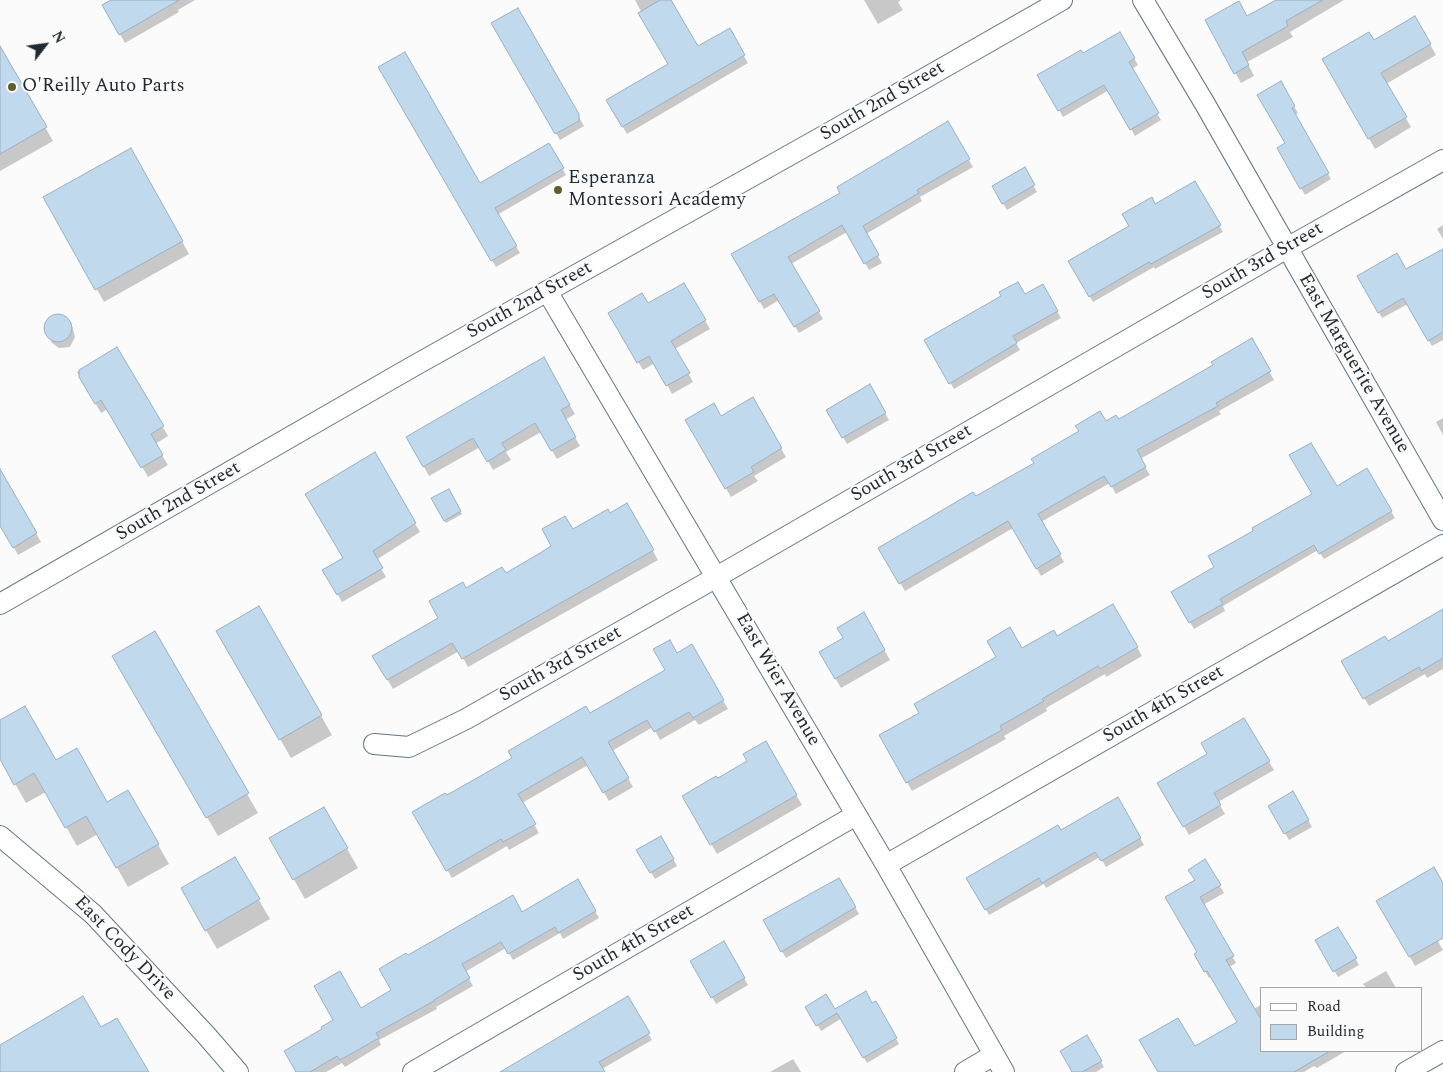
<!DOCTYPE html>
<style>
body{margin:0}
#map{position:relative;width:1443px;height:1072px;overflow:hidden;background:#fafbfa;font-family:Spectral,serif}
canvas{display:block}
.legend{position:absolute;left:1260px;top:987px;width:162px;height:65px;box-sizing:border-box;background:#fafbfa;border:1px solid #a3a7aa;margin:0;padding:6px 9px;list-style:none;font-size:15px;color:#212a32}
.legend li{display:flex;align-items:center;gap:10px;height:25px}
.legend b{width:25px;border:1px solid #a3a7aa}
.north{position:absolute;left:20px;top:20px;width:50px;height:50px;-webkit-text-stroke:4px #fafbfa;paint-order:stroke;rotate:60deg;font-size:14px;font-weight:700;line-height:20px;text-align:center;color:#212a32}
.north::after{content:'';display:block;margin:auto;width:18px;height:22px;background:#212a32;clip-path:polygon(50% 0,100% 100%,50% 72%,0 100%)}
</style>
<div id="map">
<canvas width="1443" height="1072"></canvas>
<ul class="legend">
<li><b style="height:6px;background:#fff"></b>Road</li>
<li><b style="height:14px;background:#c1d9ed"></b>Building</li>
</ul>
<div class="north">N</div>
</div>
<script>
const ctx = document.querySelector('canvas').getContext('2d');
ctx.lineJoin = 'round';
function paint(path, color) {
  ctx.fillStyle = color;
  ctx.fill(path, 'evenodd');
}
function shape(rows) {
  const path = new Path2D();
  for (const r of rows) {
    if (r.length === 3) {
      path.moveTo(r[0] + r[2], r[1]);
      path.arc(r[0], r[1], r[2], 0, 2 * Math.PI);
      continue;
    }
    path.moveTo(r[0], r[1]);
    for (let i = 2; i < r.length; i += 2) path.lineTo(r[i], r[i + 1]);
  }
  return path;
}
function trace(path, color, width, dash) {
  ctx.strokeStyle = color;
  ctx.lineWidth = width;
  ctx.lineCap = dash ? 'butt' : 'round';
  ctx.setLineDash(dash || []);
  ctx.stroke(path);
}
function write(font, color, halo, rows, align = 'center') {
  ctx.font = font + ' Spectral,serif';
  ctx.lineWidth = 4;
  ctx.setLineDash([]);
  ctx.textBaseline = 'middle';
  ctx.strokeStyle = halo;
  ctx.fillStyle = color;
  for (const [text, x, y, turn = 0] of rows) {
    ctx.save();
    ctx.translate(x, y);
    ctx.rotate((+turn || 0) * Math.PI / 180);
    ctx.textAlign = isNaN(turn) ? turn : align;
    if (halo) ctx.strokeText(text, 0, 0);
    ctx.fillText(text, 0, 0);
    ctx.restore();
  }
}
paint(shape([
 [114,0,195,0,178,10,179,12,125,43,104,6],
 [635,0,670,0,698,48,729,30,748,63,627,134,607,100,669,64],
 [864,0,901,0,898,2,903,10,878,24],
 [1279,0,1344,0,1290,32,1293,37,1247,62,1254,76,1241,83,1206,20,1247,18],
 [517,9,584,126,560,140,493,23],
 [1415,18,1436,55,1386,84,1411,127,1375,149,1323,60,1373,42],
 [1120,33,1138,65,1132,69,1161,120,1135,136,1109,90,1063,117,1039,75,1082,55],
 [0,49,53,141,0,171],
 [380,67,480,184,549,144,566,175,497,215,520,253,496,267],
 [1280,83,1298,113,1294,115,1331,179,1305,195,1278,148,1287,143],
 [947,123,973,167,920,197,922,201,866,234,882,263,869,270,847,232,791,264,823,319,799,333,779,300,764,309,733,255,842,193],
 [131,149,189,254,104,302,45,197],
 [1024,169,1037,192,1007,210,993,187],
 [1195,182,1223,232,1155,269,1154,267,1093,302,1070,262,1131,227,1155,205],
 [1443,225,1443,239,1437,229],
 [1443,250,1443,340,1432,346,1408,304,1382,318,1358,276,1406,271],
 [683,284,710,329,675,349,693,382,672,394,655,363,643,370,610,314,647,305],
 [1042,286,1061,318,1016,343,1020,350,954,389,926,341,1003,297,1025,296],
 [55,316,63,316,69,322,73,329,75,337,70,347,59,348,52,343,48,336,45,327,46,323,51,317],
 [1251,340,1274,380,1219,411,1221,414,1140,459,1150,475,1116,494,1110,483,1041,522,1064,562,1041,576,1013,528,905,591,880,548,975,498,1105,422,1118,421,1214,365],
 [117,349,168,436,155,444,168,465,148,477,108,409,101,413,77,372],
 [543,358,575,414,565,420,580,446,557,459,541,432,506,452,511,460,493,470,480,447,429,476,407,437],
 [869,386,889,420,847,444,828,410],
 [752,399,786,457,754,476,758,481,731,497,687,421,721,417],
 [1443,418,1443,435,1436,422],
 [374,454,420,532,376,560,386,577,342,602,324,570,344,559],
 [1367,470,1395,518,1324,559,1318,550,1223,606,1225,611,1194,629,1173,592,1216,567,1336,488],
 [0,471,41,542,18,555,0,523],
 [448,490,462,514,446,523,433,499],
 [627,505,658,560,468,667,459,651,393,689,374,656,440,618,466,590,505,575,553,546,572,531,610,515],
 [1113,605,1142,656,1106,677,1105,674,1046,708,1047,711,1004,736,1006,739,912,791,881,736,920,713,1022,650,1057,638],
 [259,608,332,735,291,758,218,632],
 [1443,613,1443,669,1427,678,1425,674,1369,706,1343,662,1387,642],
 [863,614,890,660,841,688,820,652,844,638],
 [154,633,258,813,218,836,113,657],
 [692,646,728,709,699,725,695,720,660,740,653,727,612,751,633,787,609,801,588,765,522,803,539,833,509,850,507,846,452,878,414,813,446,797,667,670,677,655],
 [1244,720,1274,770,1218,802,1225,814,1189,835,1159,783,1208,754],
 [0,721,55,762,107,804,128,792,169,864,128,887,98,834,77,846,46,792,26,803,0,757],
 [765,742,802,805,717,854,684,796,749,762],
 [1293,793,1312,827,1289,840,1269,807],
 [1117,799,1144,845,1106,867,1100,857,1046,888,1044,884,989,915,968,878,1060,832],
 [324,808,358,868,305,899,271,839],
 [661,837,677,866,655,879,638,850],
 [235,859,270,919,217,949,182,889],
 [1205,861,1224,893,1203,905,1236,963,1229,967,1254,1009,1262,1004,1262,1051,1346,1051,1317,1068,1314,1066,1304,1072,1159,1072,1194,1048,1239,1022,1212,977,1209,978,1195,954,1198,952,1196,881],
 [839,880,859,914,786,958,764,921],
 [578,881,599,918,563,939,560,933,513,960,506,948,465,972,473,986,436,1007,437,1009,379,1040,381,1045,345,1067,342,1063,326,1072,298,1072,361,1009,393,991,407,957,522,913],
 [1443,885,1443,930,1434,935,1443,950,1415,966,1378,901],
 [1338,928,1359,965,1338,977,1317,941],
 [723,943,748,985,716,1004,691,961],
 [1386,971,1396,988,1366,988,1363,984],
 [628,998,652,1040,602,1069,604,1072,504,1072],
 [875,1002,899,1044,867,1063,842,1018,821,1031,807,1007,834,1010,872,1004],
 [1087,1037,1104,1067,1096,1072,1073,1072],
 [793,1059,801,1072,770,1072]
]), '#0003');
const building = shape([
 [111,0,179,0,119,35,102,5,111,0],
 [660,0,671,0,698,46,730,28,745,55,622,127,606,100,668,64,638,13,660,0],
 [1276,0,1323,0,1286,21,1288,26,1242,52,1249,65,1234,74,1205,20,1239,1,1247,16,1276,0],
 [518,8,579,114,579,121,555,134,491,23,518,8],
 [1415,16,1431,44,1381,73,1407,117,1368,139,1322,59,1369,32,1374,40,1415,16],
 [1120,32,1135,58,1129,62,1159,113,1130,130,1104,85,1058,111,1037,75,1081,50,1083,53,1120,32],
 [0,46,47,127,0,154,0,46],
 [405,52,480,183,549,143,564,168,495,208,517,246,491,261,378,67,405,52],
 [1281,81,1295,106,1292,108,1329,173,1300,189,1277,148,1285,143,1257,95,1281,81],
 [948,121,970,159,917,190,919,193,863,226,879,255,864,264,842,225,788,257,820,311,794,327,774,294,759,302,731,254,840,193,837,187,948,121],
 [131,148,183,241,95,290,43,197,131,148],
 [1025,167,1035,185,1002,204,992,186,1025,167],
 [1195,181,1221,225,1151,264,1149,262,1089,297,1068,261,1129,226,1122,214,1152,197,1155,204,1195,181],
 [1443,249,1443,332,1428,341,1403,298,1378,313,1357,276,1397,253,1406,269,1443,249],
 [1018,282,1025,294,1043,284,1058,311,1013,336,1017,343,949,384,924,340,1001,296,999,292,1018,282],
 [684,283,706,320,671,341,690,373,666,386,649,356,637,363,608,313,642,293,648,303,684,283],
 [58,328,14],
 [1252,338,1271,371,1216,403,1218,406,1137,450,1146,467,1111,487,1104,476,1038,514,1061,554,1036,569,1008,521,899,584,878,548,973,492,976,496,1034,463,1031,459,1079,431,1075,426,1100,411,1106,421,1116,415,1119,419,1213,365,1211,362,1252,338],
 [117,347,164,426,151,434,163,455,141,468,101,400,95,404,79,377,79,370,117,347],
 [544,357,570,405,561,410,576,437,551,451,535,423,502,443,506,450,487,462,473,438,423,467,406,437,544,357],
 [870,384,886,413,842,438,826,410,870,384],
 [753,397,782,448,751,467,754,472,725,489,685,420,714,403,721,416,753,397],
 [1311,443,1337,486,1367,468,1392,511,1319,554,1314,545,1220,599,1223,604,1189,623,1171,592,1214,567,1208,556,1253,531,1252,528,1312,494,1289,455,1311,443],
 [375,452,416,523,373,551,383,568,337,595,322,570,343,558,305,494,375,452],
 [0,469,37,533,13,548,0,526,0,469],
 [449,489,461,511,444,521,431,498,449,489],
 [627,503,654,550,462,659,452,643,387,680,372,656,438,618,429,601,463,582,466,588,502,567,506,573,540,553,551,546,542,529,565,516,573,529,608,509,610,513,627,503],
 [1113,604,1138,647,1100,669,1098,666,1042,699,1044,701,1000,726,1002,730,906,783,879,735,919,713,914,704,996,657,987,641,1010,627,1022,648,1054,630,1057,636,1113,604],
 [259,606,322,715,279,740,216,631,259,606],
 [1443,609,1443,658,1421,671,1419,667,1363,699,1341,661,1385,636,1388,641,1443,609],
 [864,612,885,650,835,679,819,652,843,638,837,628,864,612],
 [155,631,249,793,206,818,112,656,155,631],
 [670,640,677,653,692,644,724,700,693,718,689,712,654,732,647,720,608,742,629,778,603,793,582,757,518,794,536,824,503,842,501,839,446,871,412,812,445,793,447,795,512,758,508,751,586,706,590,713,665,670,653,649,670,640],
 [25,706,56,760,77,748,107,802,128,790,159,844,116,868,86,816,65,828,34,773,14,785,0,759,0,720,25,706],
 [1244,718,1270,761,1214,793,1221,805,1183,827,1157,783,1207,754,1201,743,1244,718],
 [766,741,797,795,710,845,682,796,716,776,718,778,747,761,743,754,766,741],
 [1293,791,1309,820,1284,834,1268,806,1293,791],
 [1118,797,1141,838,1101,861,1095,852,1042,883,1039,878,985,910,966,878,1058,825,1061,830,1118,797],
 [324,807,348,848,293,880,269,838,324,807],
 [661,836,674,859,650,873,636,850,661,836],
 [235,857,260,899,205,931,181,888,235,857],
 [1205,859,1221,885,1200,897,1234,956,1226,960,1262,1021,1262,1051,1330,1051,1294,1072,1158,1072,1139,1040,1178,1018,1195,1046,1237,1022,1207,971,1204,972,1194,954,1197,952,1165,897,1195,880,1188,870,1205,859],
 [1434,867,1443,883,1443,938,1409,957,1376,901,1434,867],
 [839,878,856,907,781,952,763,920,839,878],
 [578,879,596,911,558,933,555,927,508,954,501,942,462,964,470,978,434,1000,434,1001,376,1033,379,1038,340,1060,337,1056,310,1072,296,1072,284,1051,322,1029,321,1027,333,1020,314,986,340,971,361,1008,391,990,379,969,406,953,408,955,513,895,522,912,578,879],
 [1338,927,1357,958,1333,972,1315,940,1338,927],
 [724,941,745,978,711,998,690,961,724,941],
 [866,991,872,1003,876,1001,897,1038,863,1058,837,1013,816,1026,805,1007,826,994,835,1009,866,991],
 [83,996,101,1027,117,1018,149,1072,0,1072,0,1045,83,996],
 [628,996,650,1033,599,1062,605,1072,500,1072,628,996],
 [1087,1035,1102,1061,1082,1072,1072,1072,1060,1051,1087,1035]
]);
paint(building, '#c1d9ed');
trace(building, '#99b0c4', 1);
const minor = shape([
 [1143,0,1205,104,1443,520],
 [547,291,886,865,1004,1072],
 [0,604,412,367,829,133,1062,0],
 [374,744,409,747,466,719,694,590,1287,248,1443,160],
 [0,836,93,914,206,1035,238,1072],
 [886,865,1443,545],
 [413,1072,856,815],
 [965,1072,994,1055],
 [1406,1072,1443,1051]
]);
trace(minor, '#617789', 22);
trace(minor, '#fff', 20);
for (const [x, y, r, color] of [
 [12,87,5,"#605f2c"],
 [558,190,5,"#605f2c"]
]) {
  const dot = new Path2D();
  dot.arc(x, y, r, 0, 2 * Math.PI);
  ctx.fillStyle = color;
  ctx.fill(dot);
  trace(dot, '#fafbfa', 2);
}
write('19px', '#212a32', '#fafbfa', [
 ["O'Reilly Auto Parts",22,87],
 ["Esperanza",568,179],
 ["Montessori Academy",568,201]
], 'left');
write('19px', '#212a32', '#fafbfa', [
 ["South 2nd Street",883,102,-30],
 ["South 3rd Street",1263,262,-30],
 ["South 2nd Street",530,301,-29],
 ["East Marguerite Avenue",1353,364,60],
 ["South 3rd Street",912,464,-30],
 ["South 2nd Street",179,502,-30],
 ["South 3rd Street",561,665,-29],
 ["East Wier Avenue",777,680,60],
 ["South 4th Street",1164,705,-30],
 ["South 4th Street",634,944,-30],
 ["East Cody Drive",124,949,46]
]);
</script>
